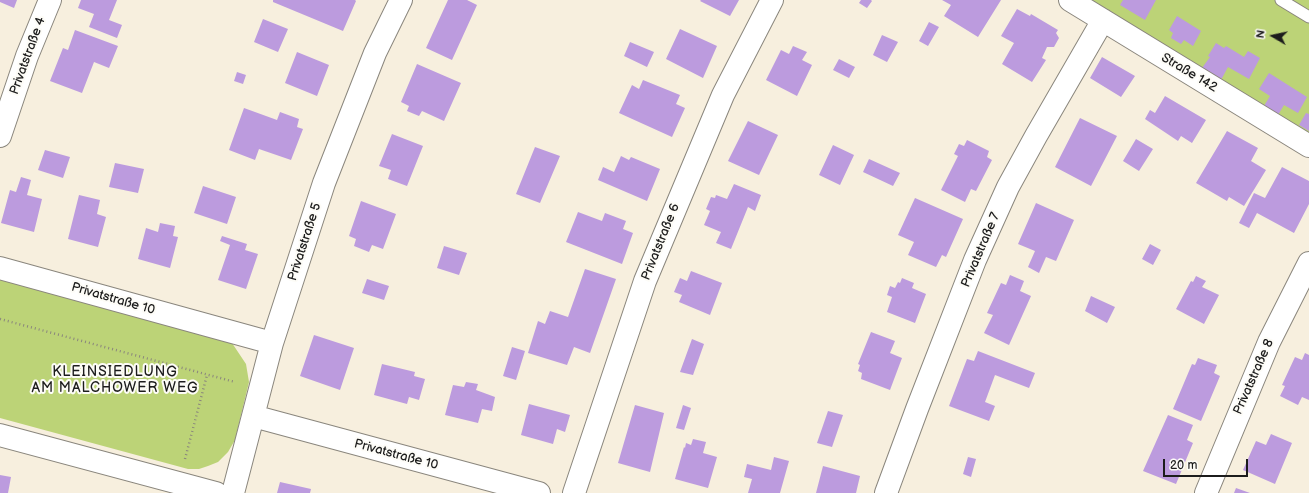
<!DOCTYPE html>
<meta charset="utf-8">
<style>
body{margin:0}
#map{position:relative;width:1309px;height:493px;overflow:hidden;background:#f7efde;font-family:"Balsamiq Sans",sans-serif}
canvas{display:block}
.north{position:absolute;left:1253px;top:16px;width:40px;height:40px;-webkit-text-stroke:3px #fdfcf7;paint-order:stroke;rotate:279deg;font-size:11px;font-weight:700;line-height:16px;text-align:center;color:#1c1c1c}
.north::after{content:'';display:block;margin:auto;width:14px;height:18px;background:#1c1c1c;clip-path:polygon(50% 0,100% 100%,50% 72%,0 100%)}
.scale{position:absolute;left:1163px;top:459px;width:85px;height:18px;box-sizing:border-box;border:2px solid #1c1c1c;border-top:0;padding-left:5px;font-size:12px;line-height:14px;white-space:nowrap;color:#1c1c1c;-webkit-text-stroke:3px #fdfcf7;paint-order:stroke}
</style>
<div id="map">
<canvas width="1309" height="493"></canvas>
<div class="north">N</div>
<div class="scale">20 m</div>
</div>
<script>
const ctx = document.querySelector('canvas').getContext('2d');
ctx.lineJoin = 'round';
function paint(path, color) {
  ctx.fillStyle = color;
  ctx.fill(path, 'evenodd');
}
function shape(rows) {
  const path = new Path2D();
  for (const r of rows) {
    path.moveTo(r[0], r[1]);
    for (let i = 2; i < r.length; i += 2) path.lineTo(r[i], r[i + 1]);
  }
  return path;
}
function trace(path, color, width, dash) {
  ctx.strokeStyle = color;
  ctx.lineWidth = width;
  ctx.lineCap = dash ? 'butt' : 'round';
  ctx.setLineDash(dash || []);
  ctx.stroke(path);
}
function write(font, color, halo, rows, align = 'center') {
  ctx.font = font + ' "Balsamiq Sans",sans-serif';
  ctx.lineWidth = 4;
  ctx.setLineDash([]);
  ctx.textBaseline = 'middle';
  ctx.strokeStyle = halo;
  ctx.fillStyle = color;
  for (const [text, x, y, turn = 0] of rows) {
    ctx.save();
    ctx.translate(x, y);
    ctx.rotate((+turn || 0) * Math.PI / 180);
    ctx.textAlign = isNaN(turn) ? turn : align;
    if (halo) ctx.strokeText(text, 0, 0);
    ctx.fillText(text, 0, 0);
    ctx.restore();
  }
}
paint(shape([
 [1087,0,1309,0,1309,136],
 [0,279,232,343,246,364,249,382,235,440,228,452,218,462,208,466,199,469,188,469,0,418]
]), '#bcd377');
paint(shape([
 [0,0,17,0,14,8,0,2],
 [81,0,117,0,109,20,122,25,117,38,89,27,94,14,78,8],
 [273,0,355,0,356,1,343,31,273,2],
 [448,0,467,0,477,5,452,60,426,48],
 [701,0,739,0,730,16,700,1],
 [861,0,871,0,872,1,867,8,859,3],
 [942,0,1001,0,978,37,944,16,951,5],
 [1123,0,1156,0,1145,20,1120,5],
 [1017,9,1030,16,1031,14,1058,30,1056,33,1059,38,1054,47,1047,47,1042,58,1046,60,1032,82,1002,64,1014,43,1001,36],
 [1177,16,1201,31,1193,46,1184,40,1181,44,1171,38,1173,33,1169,30],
 [263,19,288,29,278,52,254,42],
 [929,22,939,27,928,46,919,41],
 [680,29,717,46,703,78,666,59],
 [75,30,118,46,109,68,94,62,82,93,50,81,63,48,68,50],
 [882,35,898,42,887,62,873,55],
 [630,42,654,52,647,67,624,56],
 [1216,43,1224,48,1226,46,1244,57,1248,51,1260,58,1249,79,1228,67,1221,80,1202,68,1210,57,1208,56],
 [793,46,807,52,802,60,812,65,797,96,766,80,781,50,789,54],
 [297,52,329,65,317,96,285,83],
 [1102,57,1135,76,1121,97,1090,78],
 [839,59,855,67,849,78,833,70],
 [417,64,461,83,444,121,422,111,419,116,407,111,409,106,401,102],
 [237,72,246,75,243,84,234,81],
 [1269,73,1307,97,1298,113,1284,105,1278,115,1264,106,1270,96,1259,89],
 [643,80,680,95,676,104,685,108,672,137,619,113,632,85,639,89],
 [1165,96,1206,120,1192,143,1181,136,1178,141,1145,119,1150,110,1155,113],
 [244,108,277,120,280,112,299,119,297,127,303,129,291,160,259,149,255,160,229,150],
 [1306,113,1309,114,1309,131,1299,125],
 [1080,118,1117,136,1091,186,1055,167],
 [748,121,778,135,759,175,728,161],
 [1227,131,1258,148,1251,161,1266,170,1244,206,1229,197,1227,201,1196,183],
 [392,134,423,146,407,186,388,179,391,170,379,166],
 [1136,139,1153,149,1139,171,1123,161],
 [967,140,989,151,987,157,992,160,976,191,971,189,965,202,941,190,958,156,954,154,959,144,964,146],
 [833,145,854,155,840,185,819,175],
 [535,147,560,156,540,203,516,194],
 [45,150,70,157,63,178,38,170],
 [621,156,629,160,631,157,660,169,647,201,598,180,603,167,614,172],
 [869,159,900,173,893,186,863,172],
 [115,163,144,169,138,193,109,187],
 [1282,167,1309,181,1309,204,1294,233,1257,213,1249,228,1239,223,1254,193,1265,198],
 [21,177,31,180,27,195,42,199,34,232,1,223,10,190,16,192],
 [734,184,761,195,755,211,748,207,731,249,716,243,721,232,704,225,710,211,706,209,711,197,715,198,716,195,727,199],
 [203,186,236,197,227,224,194,213],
 [79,195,100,200,97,214,106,217,98,247,68,239],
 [915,198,963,219,946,257,942,255,936,267,908,255,914,242,898,235],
 [361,201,396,214,383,249,372,245,369,252,354,246,356,239,349,236],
 [1036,203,1074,220,1056,261,1046,257,1039,273,1028,267,1035,251,1018,244],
 [578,212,602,221,605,213,626,221,623,229,633,233,622,264,566,242],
 [160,223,175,226,173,236,178,237,170,268,138,259,146,228,158,232],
 [222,236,247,244,245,250,258,254,246,289,218,280,230,245,220,241],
 [1150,244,1161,250,1153,265,1142,259],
 [444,246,467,253,459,275,437,268],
 [585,269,616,279,590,353,574,347,567,365,528,353,538,321,545,324,550,311,568,317],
 [691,271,722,283,710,315,679,302,682,295,674,292,680,278,687,281],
 [1010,275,1024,281,1020,291,1031,296,1009,345,984,333,993,315,987,313,1001,283,1006,285],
 [1196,276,1206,281,1202,287,1219,295,1204,324,1176,309,1191,281,1193,282],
 [902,278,914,283,912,288,926,294,915,323,887,312,892,297,887,295,890,286,895,288,898,282,900,283],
 [367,279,389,286,384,300,362,293],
 [1091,296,1115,307,1107,323,1085,311],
 [871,332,895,341,890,353,902,358,890,390,861,379,862,373,858,371,860,365,858,364],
 [314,335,354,348,340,390,300,376],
 [692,339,704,344,693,375,680,372],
 [512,347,525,351,516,380,503,376],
 [978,351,1035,373,1029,388,995,375,985,402,995,406,989,421,949,406,967,359,974,361],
 [1305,353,1309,355,1309,400,1302,397,1298,405,1280,396,1285,386,1282,385,1295,357,1302,360],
 [1198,358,1217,365,1214,373,1220,376,1201,421,1173,409,1192,364,1195,365],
 [382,364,415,372,414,376,425,379,419,400,409,397,407,404,374,395],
 [466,382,478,384,476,390,495,397,492,411,482,409,478,423,445,415,453,385,464,387],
 [529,404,570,415,565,432,557,429,553,444,521,435],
 [635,405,664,413,650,472,618,463],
 [683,405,691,408,684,430,676,428],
 [828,411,843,415,832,447,817,443],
 [1168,415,1193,425,1187,440,1193,443,1176,484,1143,471],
 [1271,434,1292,443,1275,484,1243,470,1256,441,1266,445],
 [693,439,706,442,703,453,717,457,708,488,675,479,684,447,685,448,686,443,691,445],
 [774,457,789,461,780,493,748,493,752,479,744,477,747,464,771,470],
 [968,457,976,459,971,477,963,474],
 [823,466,860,476,856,493,816,493],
 [0,475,11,477,8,493,0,493],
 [280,482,311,489,310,493,277,493],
 [1236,488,1250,493,1234,493]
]), '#bc9bde');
const service = shape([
 [1281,0,1309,17]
]);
const minor = shape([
 [1070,0,1309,146],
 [0,136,27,56,50,0],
 [0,268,272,343],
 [253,416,539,493],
 [0,435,216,493],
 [233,493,272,343,324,183,375,53,401,0],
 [574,493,645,281,723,95,772,0],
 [886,493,917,409,975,260,1008,187,1036,136,1103,20],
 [1206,493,1269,342,1309,263]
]);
trace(service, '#8a867d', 13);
trace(minor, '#8a867d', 24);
trace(shape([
 [0,319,235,382],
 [185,459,207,375]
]), '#8a867d', 2.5, [1, 3]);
trace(service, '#fff', 11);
trace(minor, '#fff', 22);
write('13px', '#1c1c1c', '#fdfcf7', [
 ["Privatstraße 4",28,56,-70],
 ["Straße 142",1189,73,31],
 ["Privatstraße 5",305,242,-72],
 ["Privatstraße 6",661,242,-68],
 ["Privatstraße 7",981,250,-67],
 ["Privatstraße 10",113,299,16],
 ["Privatstraße 8",1254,377,-66],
 ["Privatstraße 10",396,455,15]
]);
ctx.letterSpacing = '1px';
write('14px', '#1c1c1c', '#fdfcf7', [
 ["KLEINSIEDLUNG",115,372],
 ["AM MALCHOWER WEG",115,388]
]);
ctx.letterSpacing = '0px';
</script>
